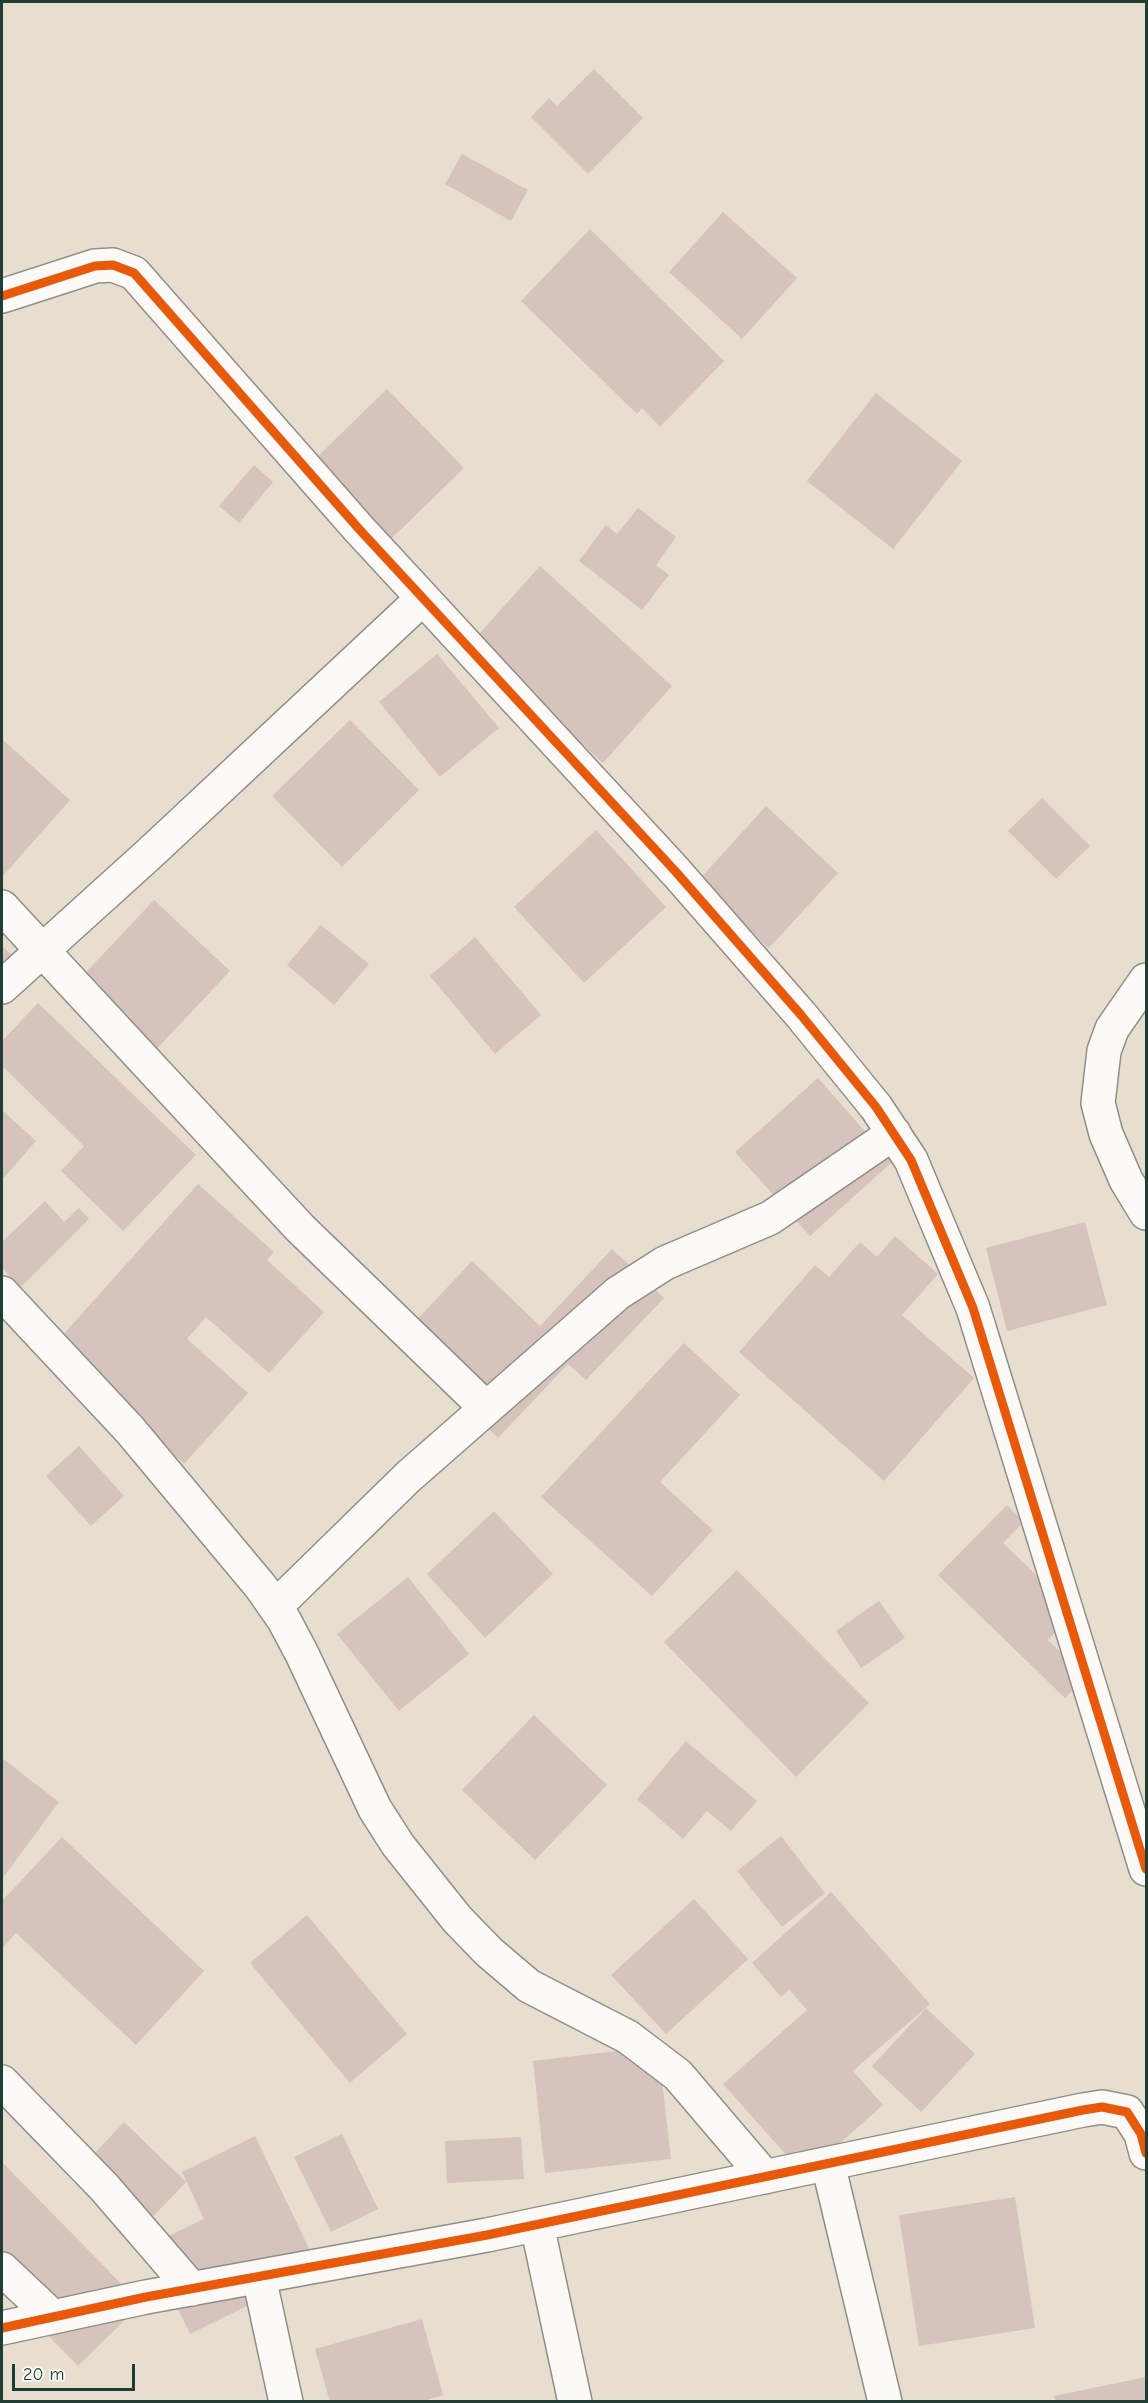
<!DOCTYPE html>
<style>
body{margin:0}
#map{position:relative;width:1148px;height:2403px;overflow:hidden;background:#e8ded0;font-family:"Comic Neue",sans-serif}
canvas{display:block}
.frame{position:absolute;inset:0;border:3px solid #1f3d34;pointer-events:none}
.scale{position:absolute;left:12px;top:2364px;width:123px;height:27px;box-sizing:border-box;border:3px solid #1f3d34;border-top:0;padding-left:8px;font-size:18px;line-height:21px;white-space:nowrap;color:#1f3d34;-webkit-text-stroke:4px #f6f6f2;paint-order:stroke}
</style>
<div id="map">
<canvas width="1148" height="2403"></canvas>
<div class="frame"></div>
<div class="scale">20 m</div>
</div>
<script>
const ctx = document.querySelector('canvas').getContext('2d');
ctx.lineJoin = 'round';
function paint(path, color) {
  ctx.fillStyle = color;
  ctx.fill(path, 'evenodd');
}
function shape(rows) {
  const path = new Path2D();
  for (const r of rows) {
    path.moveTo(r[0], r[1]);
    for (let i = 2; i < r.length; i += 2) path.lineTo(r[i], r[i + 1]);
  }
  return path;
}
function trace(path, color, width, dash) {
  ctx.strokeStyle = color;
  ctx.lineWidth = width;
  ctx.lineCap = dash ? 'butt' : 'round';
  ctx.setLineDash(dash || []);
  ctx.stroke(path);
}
paint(shape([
 [594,69,643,118,588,174,531,117,549,98,557,106],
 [462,154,528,190,511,221,445,184],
 [723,212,797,278,742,339,669,272],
 [590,229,724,361,660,427,642,408,637,414,521,301],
 [387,389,464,468,390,540,313,461],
 [876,393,962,461,893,549,807,481],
 [254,465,273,482,239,523,219,506],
 [638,508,676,537,656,565,669,575,642,610,579,561,606,525,617,534],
 [540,566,672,686,603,763,471,643],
 [437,654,499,728,440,777,379,702],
 [350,720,419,790,342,867,272,796],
 [2,739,70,800,2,877],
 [1042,798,1090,846,1056,879,1008,831],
 [766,806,838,873,769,948,697,882],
 [596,830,666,907,584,983,514,907],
 [154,900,230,971,152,1054,76,983],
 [321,925,369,964,334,1005,287,965],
 [475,937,541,1015,495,1054,430,976],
 [2,946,18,961,2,979],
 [38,1003,196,1155,123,1231,61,1171,84,1146,2,1066,2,1041],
 [818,1078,892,1162,810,1236,735,1152],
 [2,1110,36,1141,2,1180],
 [198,1184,274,1252,267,1260,324,1312,269,1373,206,1317,187,1339,248,1393,184,1464,53,1346],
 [45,1201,64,1222,79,1208,89,1219,20,1288,2,1267,2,1242],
 [1085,1222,1107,1305,1007,1331,986,1248],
 [895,1236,938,1274,902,1315,974,1378,884,1481,739,1352,815,1265,829,1277,860,1242,877,1257],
 [612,1249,664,1298,586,1380,568,1364,498,1438,397,1341,472,1261,540,1326],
 [684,1343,740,1395,660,1482,713,1530,652,1596,541,1497],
 [79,1446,124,1496,91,1526,46,1476],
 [1007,1505,1024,1522,1003,1543,1075,1612,1048,1640,1086,1677,1065,1698,938,1575],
 [494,1511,553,1574,485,1638,427,1574],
 [737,1570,869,1703,796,1777,664,1642],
 [408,1577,469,1654,399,1711,337,1634],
 [879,1601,905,1638,861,1668,836,1631],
 [534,1715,607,1785,535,1860,462,1790],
 [686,1741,757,1801,731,1831,707,1811,683,1839,637,1799],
 [2,1758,59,1802,2,1879],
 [781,1836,825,1893,782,1927,737,1871],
 [62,1837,204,1971,136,2045,16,1933,2,1949,2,1901],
 [831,1892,930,2004,853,2071,883,2105,804,2175,723,2084,807,2010,789,1989,781,1997,752,1963],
 [694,1899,748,1959,666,2034,611,1975],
 [307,1915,407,2034,350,2083,250,1963],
 [926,2008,975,2054,921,2112,872,2066],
 [658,2046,671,2159,545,2173,533,2061],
 [124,2122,186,2182,144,2226,82,2167],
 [342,2134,378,2209,331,2232,294,2157],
 [255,2136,317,2265,255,2302,190,2334,148,2246,204,2219,182,2172],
 [521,2137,524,2179,447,2183,445,2141],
 [2,2162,141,2304,78,2366,2,2289],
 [1015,2197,1035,2328,919,2346,899,2215],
 [422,2319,443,2395,421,2402,330,2402,315,2349],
 [1146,2377,1146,2402,1056,2402,1054,2396]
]), '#d5c3bc');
const street = shape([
 [2,296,95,266,113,265,134,273,359,529,676,872,801,1015,876,1107,911,1160,973,1308,1146,1869],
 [2,907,300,1228,486,1408],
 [1146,980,1112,1029,1104,1051,1098,1103,1106,1134,1126,1180,1146,1213],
 [2,987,148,855,423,598],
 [2,1293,130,1430,261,1587,284,1620,302,1654,375,1809,398,1845,457,1919,489,1952,529,1986,628,2037,678,2075,765,2177],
 [275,1607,408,1477,618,1293,665,1263,770,1218,894,1133],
 [2,2082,104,2187,192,2289],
 [828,2164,885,2402],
 [537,2225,575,2402],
 [2,2269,53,2317],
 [259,2277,286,2402],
 [2,2328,146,2297,487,2235,1083,2110,1102,2107,1127,2112,1141,2134,1146,2153]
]);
trace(street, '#8f8f86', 36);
trace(street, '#fcfaf8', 33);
trace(shape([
 [2,296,95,266,113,265,134,273,359,529,676,872,801,1015,876,1107,911,1160,973,1308,1146,1869],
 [2,2328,146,2297,487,2235,1083,2110,1102,2107,1127,2112,1141,2134,1146,2153]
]), '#e8590c', 9);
</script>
